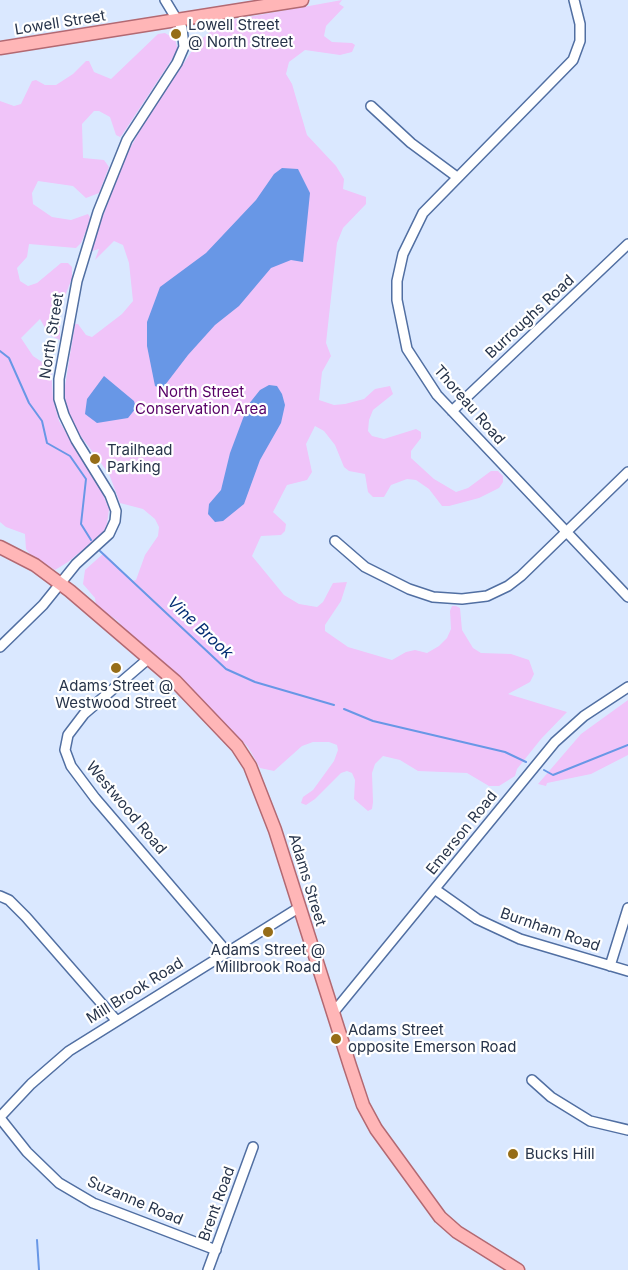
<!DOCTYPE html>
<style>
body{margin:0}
canvas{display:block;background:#dae8ff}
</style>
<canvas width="628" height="1270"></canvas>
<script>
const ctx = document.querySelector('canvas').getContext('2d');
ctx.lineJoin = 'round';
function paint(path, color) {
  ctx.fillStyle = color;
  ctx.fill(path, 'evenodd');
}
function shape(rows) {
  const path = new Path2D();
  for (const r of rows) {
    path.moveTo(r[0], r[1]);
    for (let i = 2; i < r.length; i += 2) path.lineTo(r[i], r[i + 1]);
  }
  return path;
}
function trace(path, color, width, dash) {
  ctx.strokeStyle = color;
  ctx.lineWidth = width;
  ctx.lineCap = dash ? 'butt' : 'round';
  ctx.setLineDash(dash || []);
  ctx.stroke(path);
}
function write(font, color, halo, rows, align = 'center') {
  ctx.font = font + ' Inter,sans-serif';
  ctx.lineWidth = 4.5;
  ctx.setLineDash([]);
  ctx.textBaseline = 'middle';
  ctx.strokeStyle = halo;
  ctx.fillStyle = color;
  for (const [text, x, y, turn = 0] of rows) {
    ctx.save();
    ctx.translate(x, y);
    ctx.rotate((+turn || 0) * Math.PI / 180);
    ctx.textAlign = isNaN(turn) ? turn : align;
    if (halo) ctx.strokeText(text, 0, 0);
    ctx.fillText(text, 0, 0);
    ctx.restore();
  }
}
paint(shape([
 [342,0,339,4,344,7,326,26,324,36,332,42,352,43,355,45,352,52,340,55,305,50,289,62,286,74,292,84,307,135,336,166,344,179,343,189,366,197,366,204,343,228,337,243,326,343,331,356,322,372,319,400,334,405,345,404,364,399,375,389,390,386,393,394,373,410,369,420,368,431,372,436,384,439,416,429,421,432,421,438,411,451,411,458,434,479,456,492,468,488,491,471,498,471,503,476,503,482,499,488,479,498,449,506,442,506,429,489,416,480,407,479,391,485,384,497,373,497,368,492,365,474,349,471,344,467,335,445,324,431,315,426,306,444,312,472,307,480,287,485,273,512,286,524,285,531,281,535,261,536,252,556,284,595,299,604,317,607,323,602,333,583,347,582,341,601,325,625,325,631,348,647,392,660,406,652,415,650,427,653,439,646,447,638,451,629,450,611,452,606,456,606,460,608,462,630,473,648,481,653,511,654,529,660,534,674,530,682,508,694,567,712,541,739,517,769,515,776,499,786,489,786,467,773,418,771,400,760,383,756,375,764,372,773,373,802,372,809,368,811,354,799,355,780,352,773,347,771,341,773,315,799,306,805,301,803,303,797,313,790,334,761,338,750,337,745,329,742,313,742,302,746,274,771,260,768,248,747,212,710,171,670,138,646,118,621,96,606,95,598,83,584,85,570,104,553,132,581,136,580,145,555,158,536,159,527,155,519,143,509,120,503,109,474,77,431,68,412,64,392,75,324,78,324,86,335,92,337,122,314,133,301,129,263,123,245,114,241,95,260,99,249,92,251,91,248,125,157,147,118,198,42,210,32,232,20],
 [165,33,175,39,178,50,122,135,120,137,116,135,110,117,99,111,94,111,82,124,83,158,104,160,109,167,99,193,86,198,73,186,38,181,32,193,33,204,52,217,71,220,88,214,91,219,81,243,76,248,29,244,27,257,17,268,20,281,28,286,37,283,61,263,68,263,72,267,72,278,60,309,60,340,49,335,40,319,21,338,33,356,51,368,53,399,59,421,100,487,109,509,107,524,103,533,68,562,55,570,30,554,26,549,25,534,6,527,0,522,0,101,14,106,21,104,32,81,36,80,45,85,56,85,73,74,86,61,89,61,94,72,111,79,158,34],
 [628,700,628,755,591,774,547,783,546,786,538,784,581,734]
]), '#f0c4f9');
paint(shape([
 [282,168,298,169,310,193,303,262,291,260,271,268,239,306,215,325,188,355,162,389,155,386,147,346,147,322,160,287,206,253,256,200,274,174],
 [104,376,134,401,136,408,128,418,97,423,85,414,87,399],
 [269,385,277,386,282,394,285,405,281,423,260,460,244,504,223,521,215,522,208,514,209,504,221,490,230,453,248,405,260,390]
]), '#6897e6');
trace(shape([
 [0,351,9,358,29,403,42,421,47,443,70,456,86,479,81,524,91,540],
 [100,551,226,669,255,682,334,705],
 [344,709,373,721,505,752,526,762],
 [544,770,553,775,628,745],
 [37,1240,39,1270]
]), '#6897e6', 2);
const minor = shape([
 [574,0,580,24,580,41,573,60,423,213,403,254,397,281,397,300,407,349,437,395,628,597],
 [371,106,411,143,457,177],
 [452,411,628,244],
 [335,541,365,567,409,589,433,597,462,599,487,596,508,586,521,576,628,472],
 [0,647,43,605,76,564,109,534,115,521,116,511,110,495,76,440,64,415,59,399,59,379,77,281,98,212,127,140,177,63,184,47,182,28,165,0],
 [148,659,84,714,68,735,65,750,71,766,95,798,227,952],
 [436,890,477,919,520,939,628,971],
 [0,896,9,900,26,917,116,1020],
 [610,966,628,908],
 [333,1013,555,742,584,716,628,687],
 [532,1080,551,1097,590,1121,628,1130],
 [0,1117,31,1084,69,1051,300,907],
 [0,1118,27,1152,59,1183,93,1203,216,1250],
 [208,1270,253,1147]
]);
const major = shape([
 [0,48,302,0],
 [0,547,35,565,70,591,175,681,237,746,250,766,275,830,350,1066,363,1105,376,1129,440,1217,457,1232,518,1270]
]);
trace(minor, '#516fa2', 12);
trace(major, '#b36972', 15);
trace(minor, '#fff', 9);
trace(major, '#ffb6b7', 12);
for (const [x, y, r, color] of [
 [176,34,6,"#966d18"],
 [95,459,6,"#966d18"],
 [116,668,6,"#966d18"],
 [268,932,6,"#966d18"],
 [336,1039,6,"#966d18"],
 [513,1154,6,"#966d18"]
]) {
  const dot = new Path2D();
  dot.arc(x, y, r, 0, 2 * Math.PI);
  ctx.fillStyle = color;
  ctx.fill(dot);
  trace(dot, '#fff', 2);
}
write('15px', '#27344a', '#fff', [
 ["Lowell Street",60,23,-9],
 ["Burroughs Road",530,317,-43],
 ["North Street",52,336,-81],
 ["Thoreau Road",469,405,49],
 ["Westwood Road",126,808,50],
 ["Emerson Road",462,833,-51],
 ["Adams Street",307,880,73],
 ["Burnham Road",550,930,19],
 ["Mill Brook Road",135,991,-32],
 ["Suzanne Road",135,1201,23],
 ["Brent Road",217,1204,-70]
]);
write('15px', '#27344a', '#fff', [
 ["Lowell Street",188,25],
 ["@ North Street",188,42],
 ["Trailhead",107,450],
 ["Parking",107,467],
 ["Adams Street @",116,686,"center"],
 ["Westwood Street",116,703,"center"],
 ["Adams Street @",268,950,"center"],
 ["Millbrook Road",268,967,"center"],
 ["Adams Street",348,1030],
 ["opposite Emerson Road",348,1047],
 ["Bucks Hill",525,1154]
], 'left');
write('15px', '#570066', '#fff', [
 ["North Street",201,392],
 ["Conservation Area",201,409]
]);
write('italic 16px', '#062f74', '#fff', [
 ["Vine Brook",200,628,43]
]);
</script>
